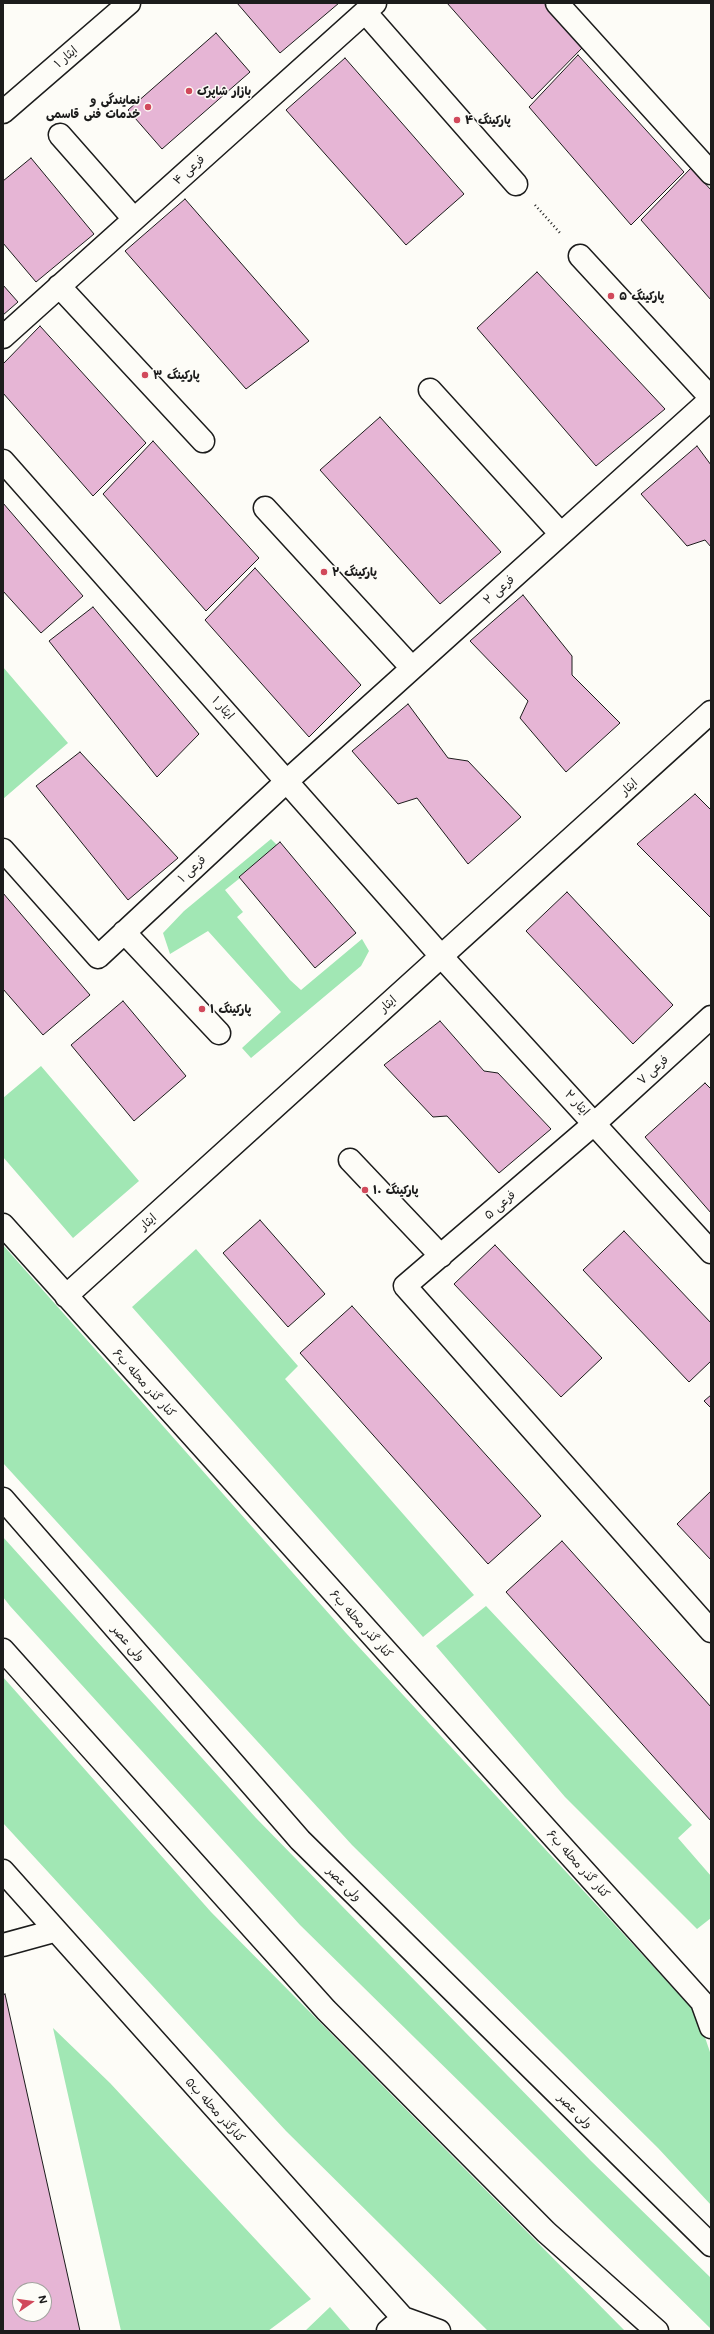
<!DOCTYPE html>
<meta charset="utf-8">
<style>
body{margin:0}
#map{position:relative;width:714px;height:2334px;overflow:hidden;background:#fdfcf7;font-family:Mali,sans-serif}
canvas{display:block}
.frame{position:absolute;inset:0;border:4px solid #1c1c1c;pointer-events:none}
.north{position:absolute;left:12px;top:2282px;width:40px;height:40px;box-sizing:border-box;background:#fdfcf7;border:1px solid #a3a29f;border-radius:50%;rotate:77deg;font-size:11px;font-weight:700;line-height:16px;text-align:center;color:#1c1c1c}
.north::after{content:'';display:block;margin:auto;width:14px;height:18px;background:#d1495b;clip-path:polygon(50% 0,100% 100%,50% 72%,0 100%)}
</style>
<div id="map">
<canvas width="714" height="2334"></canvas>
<div class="frame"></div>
<div class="north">N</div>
</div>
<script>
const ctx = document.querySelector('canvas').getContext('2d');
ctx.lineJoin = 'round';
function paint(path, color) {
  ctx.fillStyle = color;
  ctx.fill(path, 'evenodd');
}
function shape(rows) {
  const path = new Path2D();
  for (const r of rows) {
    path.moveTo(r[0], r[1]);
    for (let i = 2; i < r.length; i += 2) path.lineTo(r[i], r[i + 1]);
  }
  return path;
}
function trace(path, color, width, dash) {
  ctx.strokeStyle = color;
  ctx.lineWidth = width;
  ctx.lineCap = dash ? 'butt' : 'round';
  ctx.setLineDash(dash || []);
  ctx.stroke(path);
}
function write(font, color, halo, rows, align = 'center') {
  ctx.font = font + ' Mali,"Playpen Sans Arabic",sans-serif';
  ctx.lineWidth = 3;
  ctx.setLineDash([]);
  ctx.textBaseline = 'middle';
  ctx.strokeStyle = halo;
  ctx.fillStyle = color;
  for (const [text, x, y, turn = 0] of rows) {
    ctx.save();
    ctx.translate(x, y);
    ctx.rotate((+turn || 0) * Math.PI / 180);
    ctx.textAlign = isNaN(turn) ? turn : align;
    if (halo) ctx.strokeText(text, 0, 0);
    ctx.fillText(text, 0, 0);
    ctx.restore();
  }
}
paint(shape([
 [3,667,68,743,3,799],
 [271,839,279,847,225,890,243,912,237,917,290,980,301,990,362,939,369,951,361,966,251,1058,242,1048,281,1012,208,931,170,954,163,933,184,911],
 [41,1066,139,1181,73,1238,3,1157,3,1098],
 [3,1245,346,1633,697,2014,711,2055,711,2205,658,2148,352,1845,3,1463],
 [196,1249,298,1366,285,1379,474,1595,423,1637,132,1307],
 [3,1537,256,1818,590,2160,711,2278,711,2329,300,1925,10,1606,3,1597],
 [486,1606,692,1825,678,1838,711,1876,711,1918,697,1929,565,1797,436,1646],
 [3,1677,211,1912,625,2331,488,2331,286,2131,3,1823],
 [53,2028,110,2083,311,2299,268,2331,121,2331],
 [330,2307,351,2331,305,2331]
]), '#a1e7b4');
const building = shape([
 [237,3,339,3,280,53,237,3],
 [447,3,545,3,584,46,532,99,447,3],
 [216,33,250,72,162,149,128,110,216,33],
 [578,55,684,172,631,225,529,107,578,55],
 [345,58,464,194,406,245,286,110,345,58],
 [31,158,94,234,36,282,3,243,3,181,31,158],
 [691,168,711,190,711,300,641,220,691,168],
 [185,199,309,341,246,389,125,251,185,199],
 [537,272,665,409,596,466,477,328,537,272],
 [3,285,18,302,3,315,3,285],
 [40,326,146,443,93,496,3,393,3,364,40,326],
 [380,417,501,552,440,604,320,470,380,417],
 [153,441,259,558,206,611,103,494,153,441],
 [697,446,711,465,711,547,705,540,687,546,641,494,697,446],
 [3,503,83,596,41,633,3,591,3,503],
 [255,568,361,685,309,737,205,620,255,568],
 [523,595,572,656,572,675,620,723,566,772,520,718,528,701,470,641,523,595],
 [93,607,199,734,157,777,49,641,93,607],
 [408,704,448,758,468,761,521,817,468,864,417,798,398,804,352,751,408,704],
 [80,752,178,858,128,900,36,786,80,752],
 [695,794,711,810,711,918,637,844,695,794],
 [280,842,356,933,315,968,239,877,280,842],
 [567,892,673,1005,633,1044,526,931,567,892],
 [3,893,90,995,43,1035,3,989,3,893],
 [123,1001,186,1076,134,1121,71,1045,123,1001],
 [440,1021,484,1071,498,1073,551,1129,499,1173,447,1116,433,1117,384,1065,440,1021],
 [705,1083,711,1089,711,1213,645,1137,705,1083],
 [260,1220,325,1294,288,1327,223,1253,260,1220],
 [624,1231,711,1323,711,1361,689,1382,583,1270,624,1231],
 [495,1245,602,1358,561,1397,454,1284,495,1245],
 [352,1306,541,1516,488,1564,300,1353,352,1306],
 [711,1395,711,1408,704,1401,711,1395],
 [711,1491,711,1560,677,1524,711,1491],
 [562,1541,711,1707,711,1821,506,1592,562,1541],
 [5,1994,80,2331,3,2331,3,1995,5,1994],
 [20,2290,44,2290,44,2314,20,2314,20,2290]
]);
paint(building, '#e6b5d5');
trace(building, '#1c1c1c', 1);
const minor = shape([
 [557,3,711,173],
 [365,12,516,184],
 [3,112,129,3],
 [60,135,134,219],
 [580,256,711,398],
 [59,286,203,441],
 [3,337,375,3],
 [430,390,561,534],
 [3,461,441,956,711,1252],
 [265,508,412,668],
 [3,850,98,957,287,781,711,399],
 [124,932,219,1033],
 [711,1017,595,1123,405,1286,711,1631],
 [350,1160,441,1256],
 [3,1225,702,2002,711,2027],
 [66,1296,711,712],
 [3,1871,403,2318,439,2331],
 [3,1945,54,1931],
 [388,2331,403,2318]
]);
const major = shape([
 [3,1499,300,1840,711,2245],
 [3,1650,326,2010,546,2232,657,2331]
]);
trace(minor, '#1c1c1c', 25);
trace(major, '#1c1c1c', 25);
trace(shape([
 [535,205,561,234]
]), '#1c1c1c', 2.5, [1, 3]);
trace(minor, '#fdfcf7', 22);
trace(major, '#fdfcf7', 22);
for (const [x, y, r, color] of [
 [189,91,4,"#d1495b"],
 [148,107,4,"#d1495b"],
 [457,120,4,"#d1495b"],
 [611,296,4,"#d1495b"],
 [145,375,4,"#d1495b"],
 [324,572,4,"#d1495b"],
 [202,1009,4,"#d1495b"],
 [365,1190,4,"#d1495b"]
]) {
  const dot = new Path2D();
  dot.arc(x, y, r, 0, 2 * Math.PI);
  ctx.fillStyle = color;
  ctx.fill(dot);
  trace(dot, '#fdfcf7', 1.5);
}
write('12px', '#1c1c1c', '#fdfcf7', [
 ["ایثار ۱",66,57,-41],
 ["فرعی ۴",189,170,-42],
 ["فرعی ۲",499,590,-42],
 ["ایثار ۱",223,708,48],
 ["ایثار",629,787,-42],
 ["فرعی ۱",192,869,-43],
 ["ایثار",388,1004,-42],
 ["فرعی ۷",653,1070,-42],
 ["ایثار ۲",577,1103,47],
 ["فرعی ۵",500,1205,-41],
 ["ایثار",148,1222,-42],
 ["کنار گذر محله ب۶",144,1383,48],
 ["کنار گذر محله ب۶",361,1624,48],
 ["ولی عصر",128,1643,49],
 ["کنار گذر محله ب۶",578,1864,48],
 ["ولی عصر",344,1884,45],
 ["کنارگذر محله ب۵",215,2110,48],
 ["ولی عصر",575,2111,45]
]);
write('bold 12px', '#1c1c1c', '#fdfcf7', [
 ["بازار شاپرک",197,91],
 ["نمایندگی و",140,100,"right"],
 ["خدمات فنی قاسمی",140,114,"right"],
 ["پارکینگ ۴",465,120],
 ["پارکینگ ۵",619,296],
 ["پارکینگ ۳",153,375],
 ["پارکینگ ۲",332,572],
 ["پارکینگ ۱",210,1009],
 ["پارکینگ ۱۰",373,1190]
], 'left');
</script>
